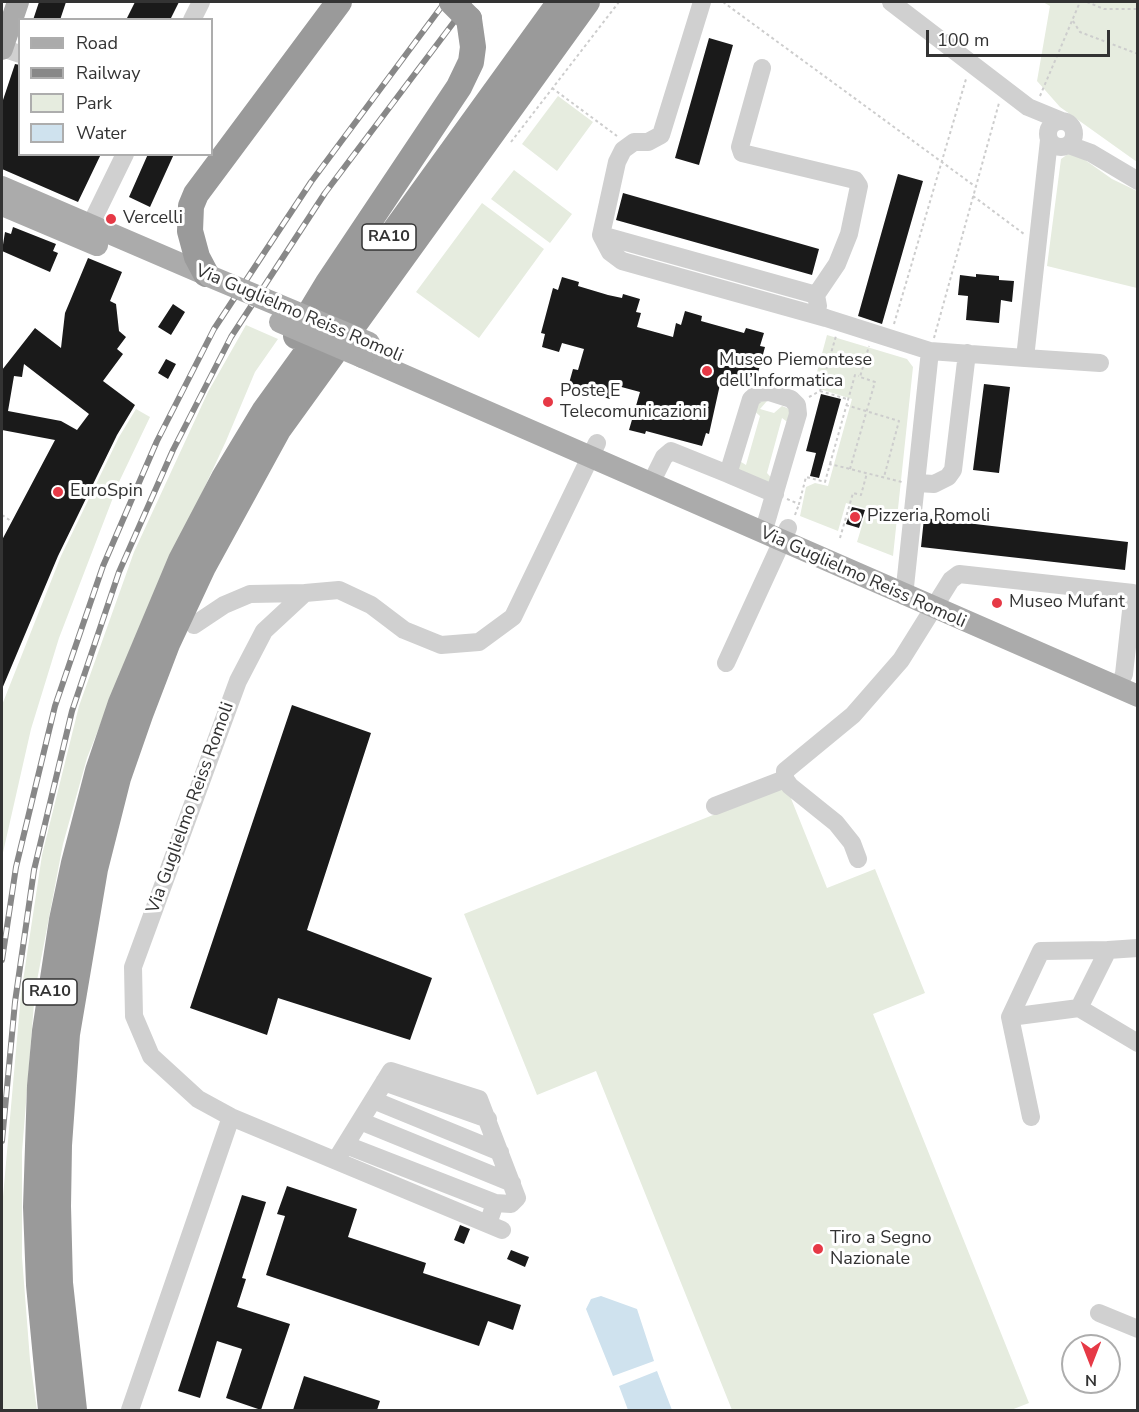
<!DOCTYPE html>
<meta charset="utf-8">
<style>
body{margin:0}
#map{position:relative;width:1139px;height:1412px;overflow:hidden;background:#fff;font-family:"Nunito Sans",sans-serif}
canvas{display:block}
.frame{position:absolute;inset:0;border:3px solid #333;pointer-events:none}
.legend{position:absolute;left:18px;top:18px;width:195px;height:138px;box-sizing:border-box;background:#fff;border:2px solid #adadad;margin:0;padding:8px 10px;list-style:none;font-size:18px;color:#333}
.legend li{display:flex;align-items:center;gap:12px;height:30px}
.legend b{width:30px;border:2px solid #adadad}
.north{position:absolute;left:1061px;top:1334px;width:60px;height:60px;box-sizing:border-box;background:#fff;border:2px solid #adadad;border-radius:50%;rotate:180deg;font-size:16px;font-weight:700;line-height:24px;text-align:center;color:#333}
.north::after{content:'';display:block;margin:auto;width:21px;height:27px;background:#e63946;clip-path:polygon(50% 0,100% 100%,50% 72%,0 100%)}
.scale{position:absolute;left:926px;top:30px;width:184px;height:27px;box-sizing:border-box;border:3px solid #333;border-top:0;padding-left:8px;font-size:18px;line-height:21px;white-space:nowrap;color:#333;-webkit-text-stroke:4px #fff;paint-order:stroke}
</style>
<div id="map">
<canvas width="1139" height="1412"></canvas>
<div class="frame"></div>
<ul class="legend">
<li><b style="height:8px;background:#ababab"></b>Road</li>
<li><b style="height:8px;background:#888"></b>Railway</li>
<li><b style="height:16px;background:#e6ecdf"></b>Park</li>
<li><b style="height:16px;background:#cfe2ee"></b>Water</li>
</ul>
<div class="north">N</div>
<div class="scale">100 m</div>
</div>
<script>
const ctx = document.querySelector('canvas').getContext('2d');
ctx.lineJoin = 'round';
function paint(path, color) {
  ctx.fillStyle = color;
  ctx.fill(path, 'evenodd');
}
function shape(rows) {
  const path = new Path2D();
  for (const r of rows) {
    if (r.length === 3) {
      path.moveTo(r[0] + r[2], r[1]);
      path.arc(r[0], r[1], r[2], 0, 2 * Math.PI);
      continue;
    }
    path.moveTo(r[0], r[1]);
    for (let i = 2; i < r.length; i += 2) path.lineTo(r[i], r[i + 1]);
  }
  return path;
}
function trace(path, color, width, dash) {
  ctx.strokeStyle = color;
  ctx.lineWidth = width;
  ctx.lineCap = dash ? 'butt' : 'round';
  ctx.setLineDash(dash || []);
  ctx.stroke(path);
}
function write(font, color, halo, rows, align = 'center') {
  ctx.font = font + ' "Nunito Sans",sans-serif';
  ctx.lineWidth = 6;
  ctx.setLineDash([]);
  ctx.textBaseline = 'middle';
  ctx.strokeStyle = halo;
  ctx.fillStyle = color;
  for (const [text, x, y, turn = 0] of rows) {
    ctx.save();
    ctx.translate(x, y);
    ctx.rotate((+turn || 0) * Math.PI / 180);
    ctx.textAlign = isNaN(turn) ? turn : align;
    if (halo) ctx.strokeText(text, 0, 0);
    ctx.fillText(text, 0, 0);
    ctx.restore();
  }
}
paint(shape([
 [1043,2,1137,2,1137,162,1060,107,1037,81,1050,6],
 [558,96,593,122,557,171,522,144],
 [1068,154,1078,155,1112,179,1137,191,1137,288,1047,266,1061,159],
 [514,170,572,214,550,243,491,199],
 [482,203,544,249,479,338,416,292],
 [246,325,278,339,255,372,226,441,133,642,87,758,63,844,35,991,22,1152,22,1257,30,1360,37,1410,2,1410,2,1208,21,994,42,855,79,706,134,552,208,392],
 [827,335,907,359,913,367,893,556,857,542,867,509,846,503,838,531,800,516,806,487,815,483,828,486,852,399,813,387],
 [767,401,760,409,774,413,782,406,792,410,790,424,782,418,767,473,774,481,772,485,737,475,738,460,746,465,760,416,752,409,756,402],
 [136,409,150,417,119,482,59,638,31,729,2,857,2,705,61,556,119,437],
 [786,786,827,888,875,869,925,993,873,1014,1029,1403,1011,1410,732,1410,596,1071,537,1095,464,914]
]), '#e6ecdf');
paint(shape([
 [601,1296,637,1309,654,1361,613,1376,586,1309,591,1299],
 [657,1371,672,1410,628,1410,619,1386]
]), '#cfe2ee');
paint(shape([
 [39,2,66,2,60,20,33,20],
 [135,2,179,2,170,20,126,20],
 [709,38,733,45,699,165,675,158],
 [15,64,20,65,20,154,101,154,78,202,2,169,2,103],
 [148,154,174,154,150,207,129,197],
 [898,174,923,181,882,324,858,316],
 [623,193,819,249,812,275,616,220],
 [13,227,56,244,53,251,58,253,50,272,2,251,5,232,11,234],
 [88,258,122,272,110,301,116,304,119,331,126,337,117,349,123,354,103,381,135,405,117,435,58,556,2,689,2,540,55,440,2,430,2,370,35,328,61,348,65,313],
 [24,364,89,414,77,430,61,421,8,411,14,376,22,377],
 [976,274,999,276,999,280,1014,281,1012,302,1001,300,999,323,966,320,968,296,958,295,960,275,976,277],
 [562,277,579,282,578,286,608,295,622,298,623,294,640,299,636,312,641,313,637,327,673,337,676,323,681,325,685,311,702,316,701,321,744,333,746,328,764,333,760,346,765,347,756,380,738,375,735,384,721,380,709,434,706,433,702,446,646,431,645,434,629,430,640,392,614,385,610,399,568,387,573,369,578,370,584,349,562,343,559,352,542,347,545,334,541,333,553,288,558,290],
 [173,304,185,312,171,335,158,327],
 [166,359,176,364,168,379,158,373],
 [984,384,1010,387,999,473,973,470],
 [821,394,841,399,819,478,810,476,816,453,806,451],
 [852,507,865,510,859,528,846,524],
 [924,518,1128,542,1125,570,921,547],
 [292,705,371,733,307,930,432,978,410,1040,278,998,267,1035,190,1008],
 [287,1186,357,1209,348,1237,426,1263,423,1273,521,1305,513,1330,488,1321,479,1346,266,1275,285,1216,277,1214],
 [242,1195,266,1202,242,1278,246,1279,237,1307,290,1324,261,1410,226,1398,242,1349,217,1341,200,1398,178,1391],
 [460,1225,470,1229,464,1244,454,1240],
 [511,1250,529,1257,525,1267,507,1259],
 [304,1376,380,1401,377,1410,293,1410]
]), '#1a1a1a');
trace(shape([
 [723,2,976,187],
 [1087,2,1104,9,1138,9],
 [1073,21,1080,32,1138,54],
 [552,88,617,136],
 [1040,96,1080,2],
 [511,142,619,2],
 [973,196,1024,234],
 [894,324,966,79],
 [934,338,999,103],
 [820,391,847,399],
 [809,397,820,391,836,336],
 [846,405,899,421,884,477],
 [830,464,855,375,859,376],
 [850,469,875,382,860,377,869,346],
 [787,499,799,504,806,477,825,482,830,464,902,482],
 [2,515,11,521],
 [795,515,799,504],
 [840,538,853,493,861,495,867,473]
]), '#cdcdcd', 2, [3, 3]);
trace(shape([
 [702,2,661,135,648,142,634,142,623,150,617,162,601,235,610,252,622,261,826,318,930,351,1025,358,1049,140],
 [891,2,1028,107,1062,121],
 [192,20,201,2],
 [2,48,20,54],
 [762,68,740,147,742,153,855,180,859,186,849,234,837,264,816,295],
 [1061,134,13],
 [1069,145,1091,153,1138,181],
 [601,235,816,295,818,306],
 [85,236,125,154],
 [1025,358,1100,363],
 [651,483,664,457,671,451,728,474],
 [917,483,934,484,948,477,953,470,967,353],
 [763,533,787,451,798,414,797,405,791,399,769,392,758,393,751,399,728,474,775,494],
 [904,596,930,351],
 [194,625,224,605,250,594,305,593],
 [726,663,788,528],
 [715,806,785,779],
 [858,859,852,843,836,823,790,786,785,779,785,771,853,715,901,660,951,580,959,574,1133,593,1124,674,1118,688],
 [1138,948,1108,950,1079,1008,1138,1043],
 [1010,1017,1079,1008],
 [384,1082,488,1119],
 [373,1100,500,1152],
 [1031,1117,1010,1017,1041,951,1108,950],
 [360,1121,512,1183],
 [346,1145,495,1203],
 [336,1160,391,1071,479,1099,517,1198,511,1204,495,1203,488,1224],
 [502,1230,231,1117,198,1099,151,1056,134,1016,133,967,238,681,264,631,305,593,339,590,371,605,404,630,441,645,479,642,513,617,597,443],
 [1099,1313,1138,1329],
 [130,1410,231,1117]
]), '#d0d0d0', 18);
trace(shape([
 [2,49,18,2],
 [2,187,209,276],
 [2,205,97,245],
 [362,357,1138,696]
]), '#ababab', 22);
trace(shape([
 [206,274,197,257,190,231,191,206,196,194,339,2],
 [296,336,328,283,459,87,471,62,473,47,469,19],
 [51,1410,39,1285,36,1207,40,1086,45,1031,62,920,74,863,98,771,121,703,181,560,224,478,265,410,560,2],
 [74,1410,60,1283,58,1206,59,1145,67,1034,95,869,118,778,141,712,167,644,203,567,278,430,587,2]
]), '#9a9a9a', 26);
const rail = shape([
 [2,960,16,867,55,706,103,566,157,441,214,329,266,250,311,182,445,2],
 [2,1141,15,1002,34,870,72,711,119,572,173,450,231,337,325,193,469,2]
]);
trace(rail, '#888', 6);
trace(rail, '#fff', 4, [11]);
trace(shape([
 [209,276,369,343],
 [280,322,362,357]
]), '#ababab', 22);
trace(shape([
 [452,2,469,19]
]), '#9a9a9a', 26);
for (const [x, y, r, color] of [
 [111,219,6,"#e63946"],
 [707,371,6,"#e63946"],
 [548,402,6,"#e63946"],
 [58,492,6,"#e63946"],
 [855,517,6,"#e63946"],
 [997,603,6,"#e63946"],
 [818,1249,6,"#e63946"]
]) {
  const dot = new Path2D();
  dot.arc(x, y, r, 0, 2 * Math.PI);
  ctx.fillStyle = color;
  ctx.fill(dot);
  trace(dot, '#fff', 2);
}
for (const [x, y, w] of [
 [389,237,54],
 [50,992,54]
]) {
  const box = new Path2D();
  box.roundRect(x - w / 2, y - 13, w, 26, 4.5);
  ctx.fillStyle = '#fff';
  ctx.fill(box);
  trace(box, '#333', 1.5);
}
write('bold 16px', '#333', null, [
 ["RA10",389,237],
 ["RA10",50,992]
]);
write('18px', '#333', '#fff', [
 ["Vercelli",123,219],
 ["Museo Piemontese",719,361],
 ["dell’Informatica",719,382],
 ["Poste E",560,392],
 ["Telecomunicazioni",560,413],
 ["EuroSpin",70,492],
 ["Pizzeria Romoli",867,517],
 ["Museo Mufant",1009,603],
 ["Tiro a Segno",830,1239],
 ["Nazionale",830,1260]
], 'left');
write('18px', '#333', '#fff', [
 ["Via Guglielmo Reiss Romoli",299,314,23],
 ["Via Guglielmo Reiss Romoli",863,578,24],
 ["Via Guglielmo Reiss Romoli",191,808,-70]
]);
</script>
